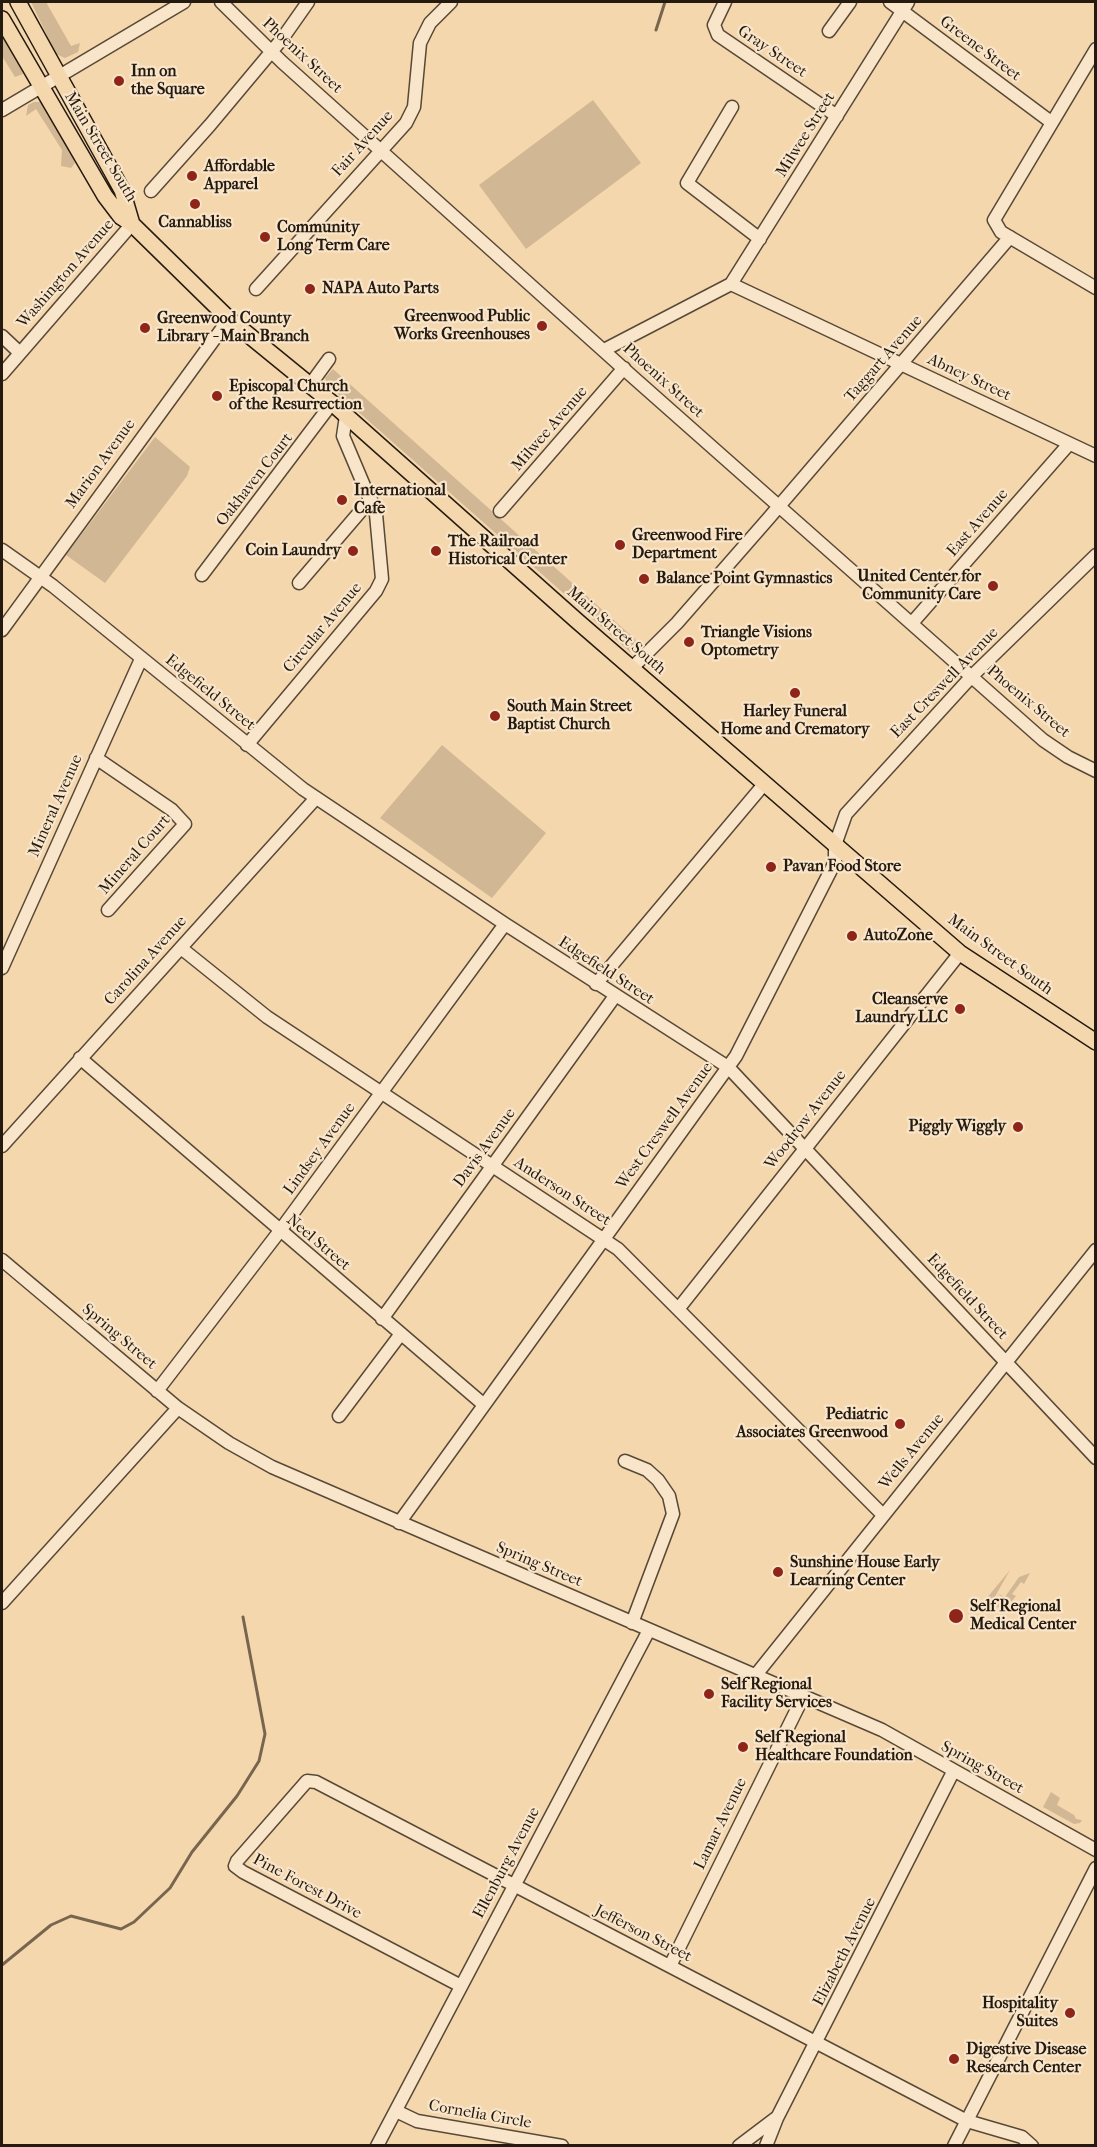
<!DOCTYPE html>
<style>
body{margin:0}
#map{position:relative;width:1097px;height:2147px;overflow:hidden;background:#f5d7ae;font-family:"IM FELL French Canon",serif}
canvas{display:block}
.frame{position:absolute;inset:0;border:3px solid #241a0f;pointer-events:none}
</style>
<div id="map">
<canvas width="1097" height="2147"></canvas>
<div class="frame"></div>
</div>
<script>
const ctx = document.querySelector('canvas').getContext('2d');
ctx.lineJoin = 'round';
function paint(path, color) {
  ctx.fillStyle = color;
  ctx.fill(path, 'evenodd');
}
function shape(rows) {
  const path = new Path2D();
  for (const r of rows) {
    path.moveTo(r[0], r[1]);
    for (let i = 2; i < r.length; i += 2) path.lineTo(r[i], r[i + 1]);
  }
  return path;
}
function trace(path, color, width, dash) {
  ctx.strokeStyle = color;
  ctx.lineWidth = width;
  ctx.lineCap = dash ? 'butt' : 'round';
  ctx.setLineDash(dash || []);
  ctx.stroke(path);
}
function write(font, color, halo, rows, align = 'center') {
  ctx.font = font + ' "IM FELL French Canon",serif';
  ctx.lineWidth = 4.5;
  ctx.setLineDash([]);
  ctx.textBaseline = 'middle';
  ctx.strokeStyle = halo;
  ctx.fillStyle = color;
  for (const [text, x, y, turn = 0] of rows) {
    ctx.save();
    ctx.translate(x, y);
    ctx.rotate((+turn || 0) * Math.PI / 180);
    ctx.textAlign = isNaN(turn) ? turn : align;
    if (halo) ctx.strokeText(text, 0, 0);
    ctx.fillText(text, 0, 0);
    ctx.restore();
  }
}
paint(shape([
 [31,2,46,2,71,46,80,43,78,52,65,58,56,54],
 [2,34,19,63,23,74,15,77,2,56],
 [593,100,641,163,526,249,479,185],
 [34,102,40,102,44,107,71,153,75,163,71,168,61,166,62,150,36,109,26,116,28,105],
 [333,369,636,640,636,649,630,652,328,385,325,378],
 [155,437,190,467,187,476,105,583,66,555],
 [442,745,546,833,492,898,380,818],
 [1010,1570,993,1600,1003,1607,1007,1601,998,1594,1005,1597,1019,1577,1030,1573,1024,1584,1021,1582,1012,1594,1016,1596,1004,1611,986,1599],
 [1051,1792,1060,1798,1057,1805,1074,1815,1076,1819,1082,1820,1080,1823,1074,1824,1043,1807]
]), '#d1b793');
trace(shape([
 [656,30,665,2],
 [2,1965,51,1925,71,1916,121,1929,134,1922,170,1888,192,1852,237,1796,259,1761,265,1734,243,1617]
]), '#77654e', 3);
const minor = shape([
 [221,2,282,62,634,378,1043,740,1068,757,1096,771],
 [725,2,714,25,718,35,837,116],
 [890,2,1051,122],
 [829,31,850,2],
 [1096,49,994,220,1001,232,1096,288],
 [732,107,687,183,760,239],
 [2,110,184,2],
 [151,191,210,125,282,39,308,2],
 [731,284,1096,456],
 [731,284,908,2],
 [256,289,406,123,414,107,420,43,430,23,451,2],
 [2,336,20,353],
 [604,350,731,284],
 [2,374,132,224],
 [310,385,329,359],
 [500,511,624,368],
 [2,550,53,586,303,789,505,924,728,1067,1096,1458],
 [202,575,332,403],
 [299,583,371,499],
 [912,623,1069,444],
 [2,630,229,319],
 [632,668,677,623,768,519,1010,237],
 [247,745,376,591,382,579,376,514,343,436,346,416],
 [96,758,172,810,185,824,108,910],
 [181,948,267,1017,618,1249,883,1515],
 [2,968,141,659],
 [596,984,765,783],
 [80,1058,483,1404],
 [2,1146,316,798],
 [2,1260,178,1408,229,1443,272,1467,882,1730,1096,1850],
 [679,1308,960,953],
 [382,1319,615,996],
 [157,1391,279,1232,505,924],
 [339,1416,400,1335],
 [625,1461,647,1470,658,1480,669,1496,673,1514,632,1623],
 [399,1523,736,1056,835,862,835,845,846,814,972,676,1096,555],
 [2,1603,178,1408],
 [755,1676,1096,1250],
 [670,1966,803,1697],
 [461,1986,243,1872,235,1866,237,1861,307,1781,316,1782,967,2121,1022,2137,1032,2146],
 [396,2111,417,2121,562,2146],
 [377,2146,648,1632],
 [739,2146,776,2118],
 [766,2146,777,2118,953,1772],
 [954,2146,1096,1868]
]);
const major = shape([
 [18,2,122,190,132,224],
 [2,19,105,196,121,217,132,224,229,319,332,403,576,620,960,953,1096,1042]
]);
trace(minor, '#584937', 15);
trace(major, '#241a0f', 18);
trace(minor, '#f8e5ca', 12);
trace(major, '#f5d7ae', 15);
for (const [x, y, r, color] of [
 [119,81,6,"#8f2418"],
 [192,176,6,"#8f2418"],
 [195,204,6,"#8f2418"],
 [265,237,6,"#8f2418"],
 [310,289,6,"#8f2418"],
 [542,326,6,"#8f2418"],
 [145,328,6,"#8f2418"],
 [217,396,6,"#8f2418"],
 [342,500,6,"#8f2418"],
 [620,545,6,"#8f2418"],
 [353,551,6,"#8f2418"],
 [436,551,6,"#8f2418"],
 [644,579,6,"#8f2418"],
 [993,586,6,"#8f2418"],
 [689,642,6,"#8f2418"],
 [795,693,6,"#8f2418"],
 [495,716,6,"#8f2418"],
 [771,867,6,"#8f2418"],
 [852,936,6,"#8f2418"],
 [960,1009,6,"#8f2418"],
 [1018,1127,6,"#8f2418"],
 [900,1424,6,"#8f2418"],
 [778,1572,6,"#8f2418"],
 [956,1616,8,"#8f2418"],
 [709,1694,6,"#8f2418"],
 [743,1747,6,"#8f2418"],
 [1070,2013,6,"#8f2418"],
 [954,2059,6,"#8f2418"]
]) {
  const dot = new Path2D();
  dot.arc(x, y, r, 0, 2 * Math.PI);
  ctx.fillStyle = color;
  ctx.fill(dot);
  trace(dot, '#f8e5ca', 2);
}
write('16px', '#241a0f', '#f8e5ca', [
 ["Greene Street",980,49,37],
 ["Gray Street",772,52,34],
 ["Phoenix Street",302,56,43],
 ["Milwee Street",806,135,-58],
 ["Fair Avenue",363,144,-48],
 ["Main Street South",100,147,59],
 ["Washington Avenue",66,274,-49],
 ["Taggart Avenue",884,359,-49],
 ["Abney Street",969,378,25],
 ["Phoenix Street",663,381,42],
 ["Milwee Avenue",550,429,-49],
 ["Marion Avenue",101,464,-54],
 ["Oakhaven Court",255,480,-52],
 ["East Avenue",978,523,-49],
 ["Circular Avenue",323,628,-50],
 ["Main Street South",616,631,41],
 ["East Creswell Avenue",945,683,-46],
 ["Edgefield Street",210,693,39],
 ["Phoenix Street",1028,702,40],
 ["Mineral Avenue",56,806,-66],
 ["Mineral Court",135,855,-49],
 ["Main Street South",1000,955,36],
 ["Carolina Avenue",146,961,-48],
 ["Edgefield Street",606,971,33],
 ["Woodrow Avenue",806,1120,-52],
 ["West Creswell Avenue",665,1126,-54],
 ["Davis Avenue",485,1148,-54],
 ["Lindsey Avenue",320,1149,-54],
 ["Anderson Street",562,1192,33],
 ["Neel Street",318,1243,40],
 ["Edgefield Street",967,1297,47],
 ["Spring Street",119,1337,40],
 ["Wells Avenue",912,1452,-51],
 ["Spring Street",539,1565,23],
 ["Spring Street",982,1768,29],
 ["Lamar Avenue",721,1824,-64],
 ["Ellenburg Avenue",507,1863,-62],
 ["Pine Forest Drive",307,1887,28],
 ["Jefferson Street",643,1934,27],
 ["Elizabeth Avenue",845,1952,-63],
 ["Cornelia Circle",480,2115,10]
]);
write('bold 16px', '#241a0f', '#f8e5ca', [
 ["Inn on",131,72],
 ["the Square",131,90],
 ["Affordable",204,167],
 ["Apparel",204,185],
 ["Cannabliss",195,223,"center"],
 ["Community",277,228],
 ["Long Term Care",277,246],
 ["NAPA Auto Parts",322,289],
 ["Greenwood Public",530,317,"right"],
 ["Works Greenhouses",530,335,"right"],
 ["Greenwood County",157,319],
 ["Library - Main Branch",157,337],
 ["Episcopal Church",229,387],
 ["of the Resurrection",229,405],
 ["International",354,491],
 ["Cafe",354,509],
 ["Greenwood Fire",632,536],
 ["Department",632,554],
 ["The Railroad",448,542],
 ["Historical Center",448,560],
 ["Coin Laundry",341,551,"right"],
 ["United Center for",981,577,"right"],
 ["Community Care",981,595,"right"],
 ["Balance Point Gymnastics",656,579],
 ["Triangle Visions",701,633],
 ["Optometry",701,651],
 ["South Main Street",507,707],
 ["Baptist Church",507,725],
 ["Harley Funeral",795,712,"center"],
 ["Home and Crematory",795,730,"center"],
 ["Pavan Food Store",783,867],
 ["AutoZone",864,936],
 ["Cleanserve",948,1000,"right"],
 ["Laundry LLC",948,1018,"right"],
 ["Piggly Wiggly",1006,1127,"right"],
 ["Pediatric",888,1415,"right"],
 ["Associates Greenwood",888,1433,"right"],
 ["Sunshine House Early",790,1563],
 ["Learning Center",790,1581],
 ["Self Regional",970,1607],
 ["Medical Center",970,1625],
 ["Self Regional",721,1685],
 ["Facility Services",721,1703],
 ["Self Regional",755,1738],
 ["Healthcare Foundation",755,1756],
 ["Hospitality",1058,2004,"right"],
 ["Suites",1058,2022,"right"],
 ["Digestive Disease",966,2050],
 ["Research Center",966,2068]
], 'left');
</script>
